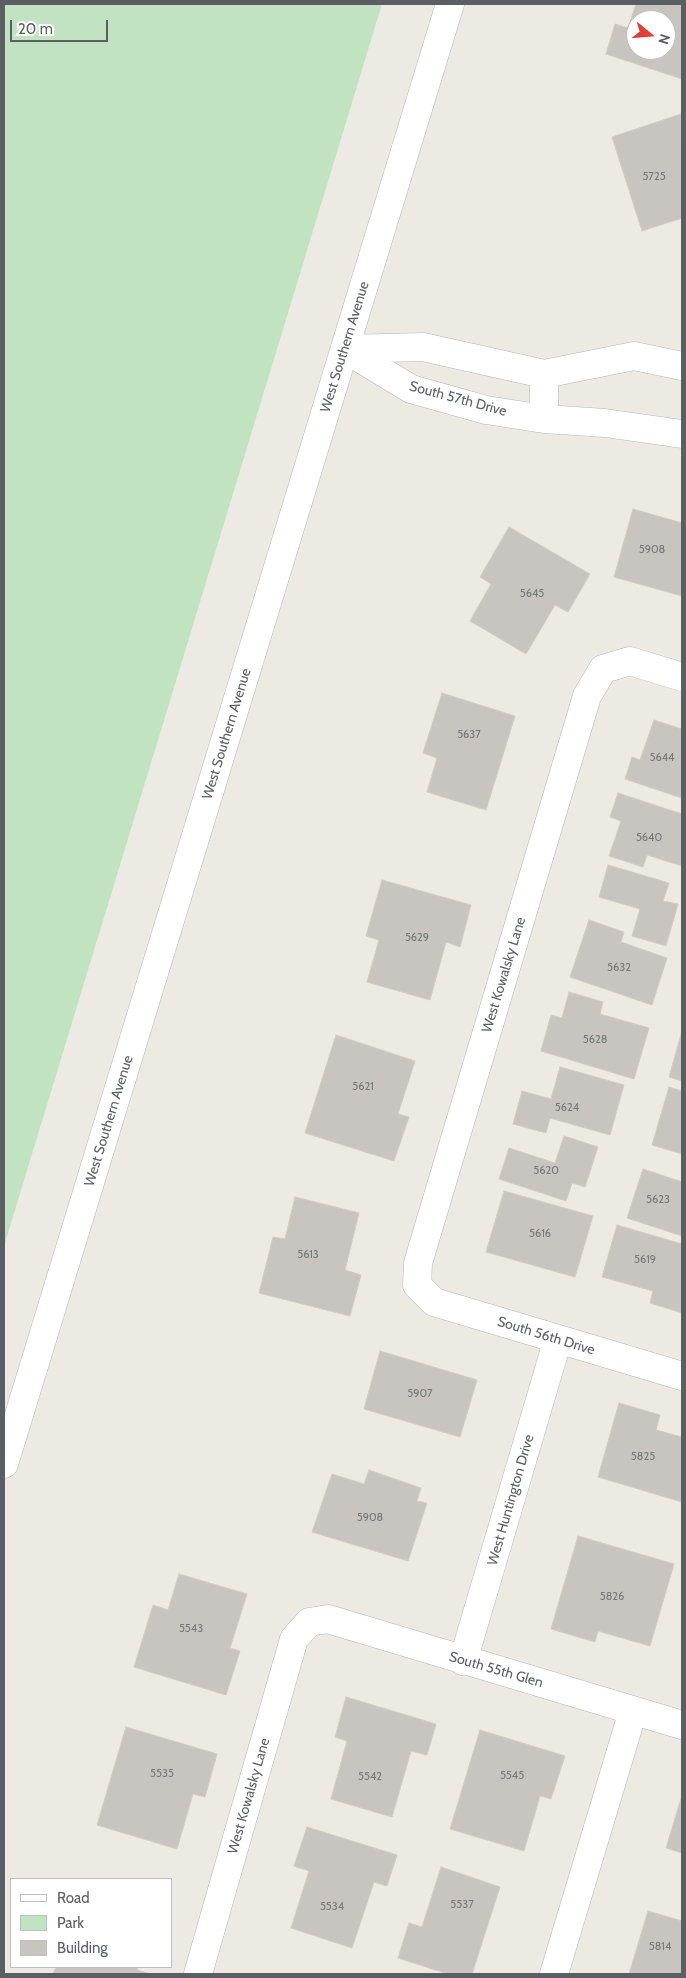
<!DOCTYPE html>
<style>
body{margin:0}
#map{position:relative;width:686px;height:1978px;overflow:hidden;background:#edeae3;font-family:Cabin,sans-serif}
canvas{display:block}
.frame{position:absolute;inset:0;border:5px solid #5b5f63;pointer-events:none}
.legend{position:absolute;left:10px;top:1878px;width:162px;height:90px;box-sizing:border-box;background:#fff;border:1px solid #bdbfc1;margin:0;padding:6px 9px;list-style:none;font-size:15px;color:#5b5f63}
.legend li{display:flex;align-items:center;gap:10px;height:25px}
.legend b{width:25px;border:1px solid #bdbfc1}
.north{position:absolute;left:626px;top:10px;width:50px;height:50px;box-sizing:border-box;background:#fff;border:1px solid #bdbfc1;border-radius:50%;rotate:107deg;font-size:14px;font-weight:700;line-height:20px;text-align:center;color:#5b5f63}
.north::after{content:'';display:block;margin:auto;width:18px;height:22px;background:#de4038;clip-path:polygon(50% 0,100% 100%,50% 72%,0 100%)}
.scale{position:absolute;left:10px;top:20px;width:98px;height:22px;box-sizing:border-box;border:2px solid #5b5f63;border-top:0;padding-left:6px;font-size:15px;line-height:18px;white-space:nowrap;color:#5b5f63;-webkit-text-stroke:4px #fff;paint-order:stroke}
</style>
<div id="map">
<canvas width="686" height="1978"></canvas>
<div class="frame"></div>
<ul class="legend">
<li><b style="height:6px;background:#fff"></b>Road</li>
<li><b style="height:14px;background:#c2e3c1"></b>Park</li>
<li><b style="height:14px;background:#c8c5c0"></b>Building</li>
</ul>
<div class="north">N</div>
<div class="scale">20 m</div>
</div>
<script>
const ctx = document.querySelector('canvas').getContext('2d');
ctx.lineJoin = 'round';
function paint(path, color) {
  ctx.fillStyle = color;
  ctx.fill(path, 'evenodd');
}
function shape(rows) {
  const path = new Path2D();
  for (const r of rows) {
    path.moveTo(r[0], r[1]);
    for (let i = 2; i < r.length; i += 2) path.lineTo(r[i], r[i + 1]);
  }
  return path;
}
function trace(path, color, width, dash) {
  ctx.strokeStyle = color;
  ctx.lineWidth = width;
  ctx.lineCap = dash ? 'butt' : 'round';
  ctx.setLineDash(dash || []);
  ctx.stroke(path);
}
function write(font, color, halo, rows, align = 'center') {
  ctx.font = font + ' Cabin,sans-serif';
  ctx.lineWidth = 5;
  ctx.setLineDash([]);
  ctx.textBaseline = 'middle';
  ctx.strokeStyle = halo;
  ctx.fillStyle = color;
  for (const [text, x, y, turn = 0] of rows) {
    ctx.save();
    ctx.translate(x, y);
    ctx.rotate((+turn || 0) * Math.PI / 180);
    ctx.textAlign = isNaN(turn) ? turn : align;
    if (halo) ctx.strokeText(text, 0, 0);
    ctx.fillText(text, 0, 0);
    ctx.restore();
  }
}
paint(shape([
 [4,4,382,4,4,1246]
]), '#c2e3c1');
const building = shape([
 [636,4,682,4,682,79,606,54,615,24,628,28,636,4],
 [636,20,666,20,666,50,636,50,636,20],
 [681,114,682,218,642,231,612,137,681,114],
 [633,509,682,523,682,596,614,577,633,509],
 [509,527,590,574,568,612,555,605,526,654,470,621,491,584,480,577,509,527],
 [442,693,515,716,486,810,427,792,437,758,423,753,442,693],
 [654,720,682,729,682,798,625,779,632,757,640,760,654,720],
 [618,793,682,814,682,866,647,855,643,867,609,856,621,821,610,817,618,793],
 [608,865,669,883,663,901,678,904,666,946,632,936,640,909,599,897,608,865],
 [382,880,471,905,460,947,446,942,430,1000,367,982,379,940,366,936,382,880],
 [589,920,624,932,621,942,667,958,652,1005,570,977,589,920],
 [569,992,603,1002,600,1014,649,1028,634,1079,541,1051,551,1015,562,1018,569,992],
 [682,1031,682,1081,669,1077,682,1031],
 [336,1035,415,1061,398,1114,409,1117,394,1161,305,1133,336,1035],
 [560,1067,624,1085,610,1135,550,1118,546,1133,513,1124,522,1091,551,1099,560,1067],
 [669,1087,682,1091,682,1154,652,1145,669,1087],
 [564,1136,598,1147,585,1187,572,1183,566,1201,499,1179,509,1148,555,1163,564,1136],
 [643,1169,682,1182,682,1236,627,1218,643,1169],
 [504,1191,593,1216,575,1277,486,1252,504,1191],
 [295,1197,359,1213,345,1270,361,1275,350,1316,259,1293,273,1237,285,1239,295,1197],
 [617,1225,682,1244,682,1313,650,1303,653,1291,602,1277,617,1225],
 [380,1351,477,1380,460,1437,364,1409,380,1351],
 [619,1403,660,1415,656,1430,682,1437,682,1502,598,1477,619,1403],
 [369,1470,421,1488,417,1501,427,1503,408,1561,312,1532,332,1474,364,1484,369,1470],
 [578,1536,674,1564,650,1646,598,1631,595,1642,551,1629,578,1536],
 [179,1574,247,1594,230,1648,240,1651,226,1695,134,1667,153,1605,168,1610,179,1574],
 [346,1697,436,1724,427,1755,411,1751,392,1817,331,1799,347,1741,335,1737,346,1697],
 [126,1727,217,1754,205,1797,193,1794,177,1849,97,1825,126,1727],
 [480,1730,565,1756,551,1799,540,1796,524,1851,450,1829,480,1730],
 [682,1795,682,1853,666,1848,682,1795],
 [307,1827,397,1855,387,1886,374,1882,352,1948,291,1928,309,1871,294,1866,307,1827],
 [441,1867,500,1887,472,1974,448,1974,398,1958,409,1923,422,1927,441,1867],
 [648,1911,682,1921,682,1974,629,1974,648,1911],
 [56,1967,138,1967,137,1970,151,1974,53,1974,56,1967]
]);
paint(building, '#c8c5c0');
trace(building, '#d1ccc2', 1);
const street = shape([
 [345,349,411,389,486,410,544,419,605,423,682,434],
 [345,349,423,347,544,374,634,356,682,366],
 [544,419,544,374],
 [682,677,630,661,603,669,587,696,418,1263,417,1285,434,1302,682,1376],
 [463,1661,558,1339],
 [198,1974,294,1639,309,1622,328,1619,682,1725],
 [554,1974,633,1711]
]);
const secondary = shape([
 [4,1464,450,4]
]);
trace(street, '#b3b6b9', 29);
trace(secondary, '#b4b8bc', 29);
trace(street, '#fff', 28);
trace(secondary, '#fff', 28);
write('11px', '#76787a', null, [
 ["5725",654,177],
 ["5908",652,550],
 ["5645",532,594],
 ["5637",469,735],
 ["5644",662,758],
 ["5640",649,838],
 ["5629",417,938],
 ["5632",619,968],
 ["5628",595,1040],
 ["5621",363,1087],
 ["5624",567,1108],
 ["5620",546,1171],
 ["5623",658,1200],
 ["5616",540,1234],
 ["5613",308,1255],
 ["5619",645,1260],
 ["5907",420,1394],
 ["5825",643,1457],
 ["5908",370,1518],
 ["5826",612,1597],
 ["5543",191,1629],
 ["5535",162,1774],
 ["5545",512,1776],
 ["5542",370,1777],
 ["5537",462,1905],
 ["5534",332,1907],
 ["5814",660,1947]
]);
write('14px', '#5b5f63', '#fff', [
 ["West Southern Avenue",345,347,-73],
 ["South 57th Drive",458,399,15],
 ["West Southern Avenue",227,734,-73],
 ["West Kowalsky Lane",504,975,-73],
 ["West Southern Avenue",109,1121,-73],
 ["South 56th Drive",546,1336,17],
 ["West Huntington Drive",511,1500,-74],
 ["South 55th Glen",496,1670,16],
 ["West Kowalsky Lane",249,1796,-74]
]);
</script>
